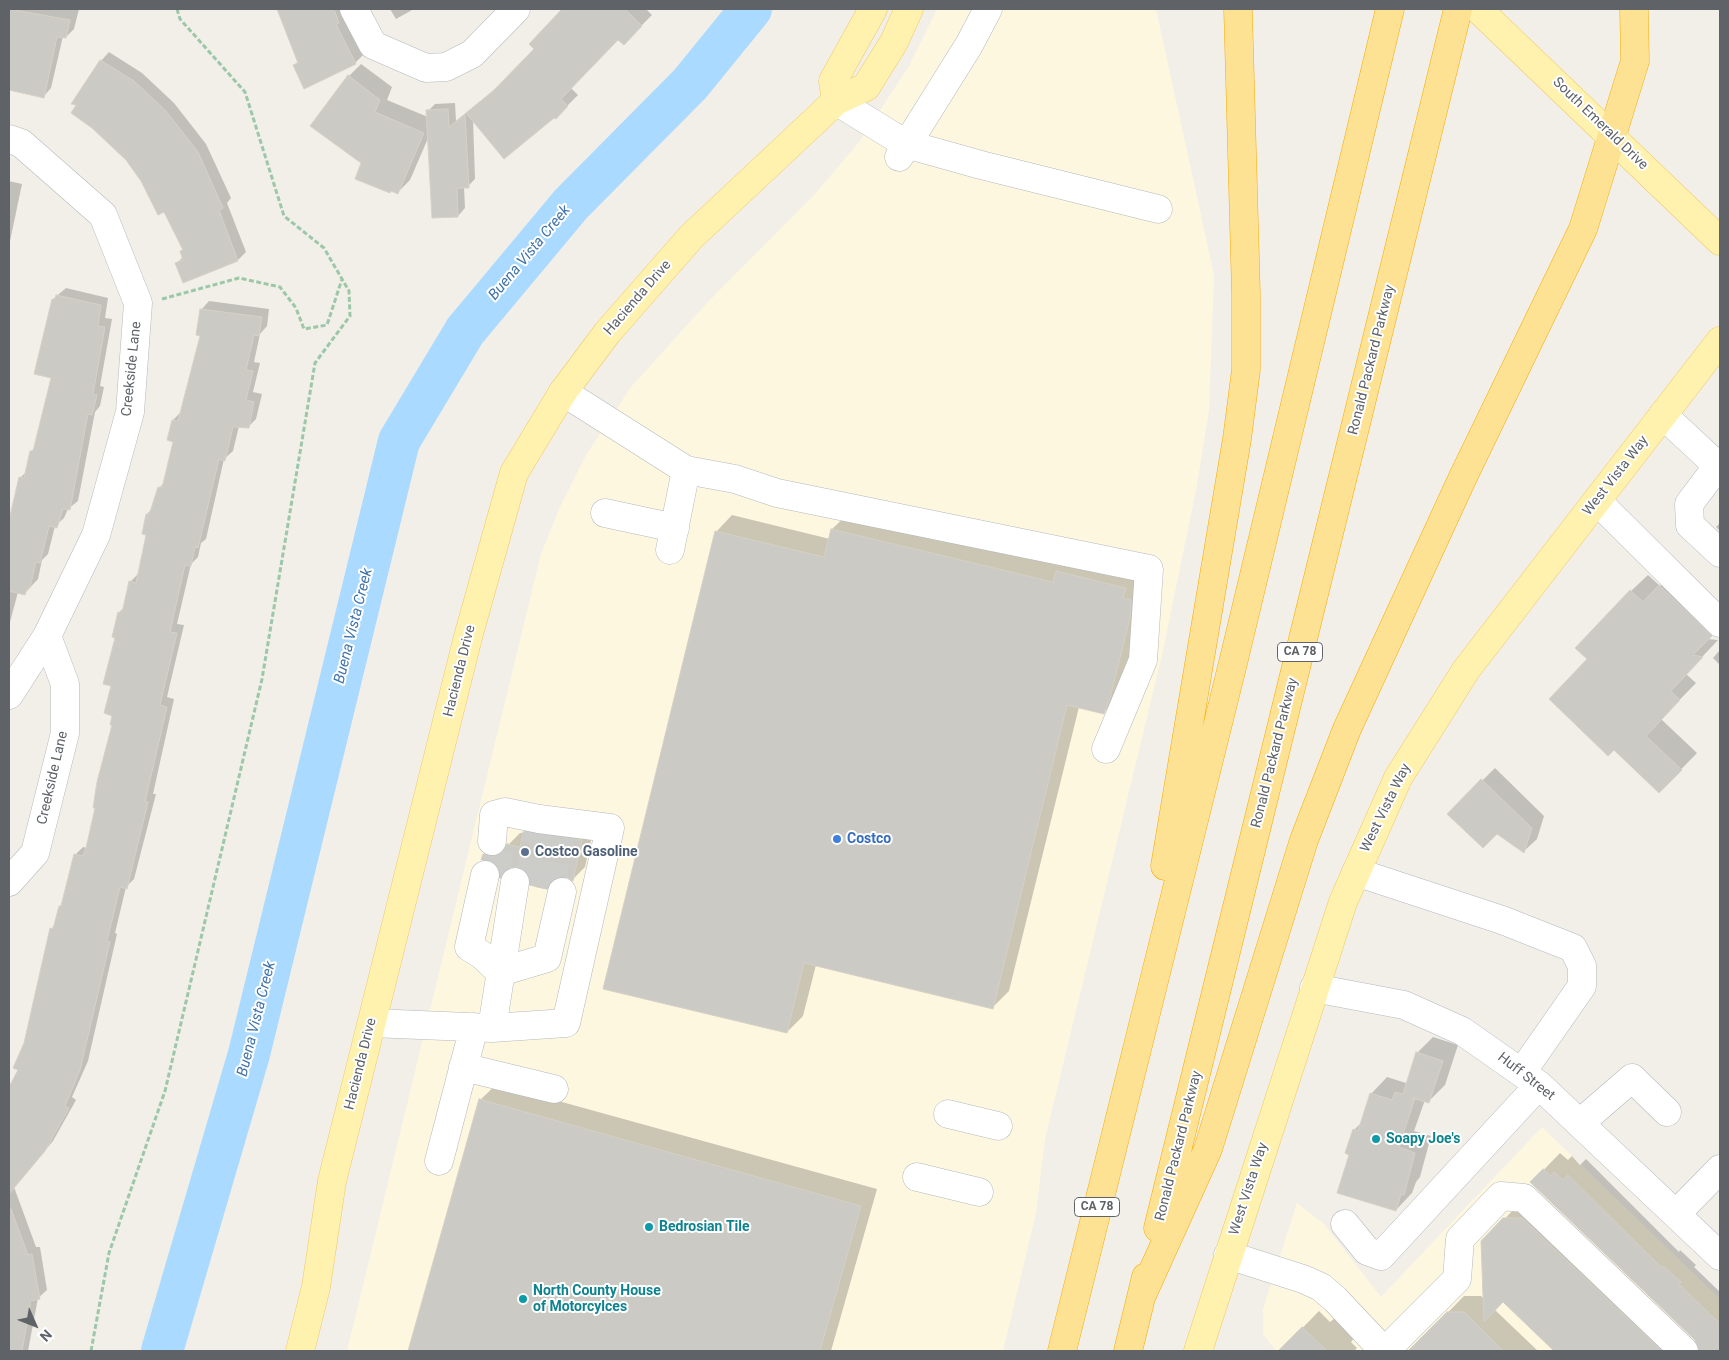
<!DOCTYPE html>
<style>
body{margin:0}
#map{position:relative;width:1729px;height:1360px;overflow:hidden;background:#f1efe8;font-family:Roboto,sans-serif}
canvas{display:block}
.frame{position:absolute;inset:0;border:10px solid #5f6368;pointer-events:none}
.north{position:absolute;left:10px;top:1300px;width:50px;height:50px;-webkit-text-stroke:4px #fff;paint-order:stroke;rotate:134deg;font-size:14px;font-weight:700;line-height:20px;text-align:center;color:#5f6368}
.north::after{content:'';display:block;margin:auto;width:18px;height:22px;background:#5f6368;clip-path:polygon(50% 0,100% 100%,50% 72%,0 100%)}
</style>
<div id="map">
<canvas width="1729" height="1360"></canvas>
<div class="frame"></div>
<div class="north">N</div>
</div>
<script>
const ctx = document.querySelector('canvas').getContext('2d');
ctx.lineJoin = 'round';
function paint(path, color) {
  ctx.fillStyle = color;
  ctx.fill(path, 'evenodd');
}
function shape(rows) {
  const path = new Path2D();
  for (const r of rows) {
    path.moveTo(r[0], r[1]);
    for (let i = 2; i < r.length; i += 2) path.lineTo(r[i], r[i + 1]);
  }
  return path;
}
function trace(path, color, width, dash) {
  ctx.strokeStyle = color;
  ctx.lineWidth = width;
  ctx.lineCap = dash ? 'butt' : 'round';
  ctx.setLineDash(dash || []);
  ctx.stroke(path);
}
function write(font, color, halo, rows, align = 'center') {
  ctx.font = font + ' Roboto,sans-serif';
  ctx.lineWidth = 4;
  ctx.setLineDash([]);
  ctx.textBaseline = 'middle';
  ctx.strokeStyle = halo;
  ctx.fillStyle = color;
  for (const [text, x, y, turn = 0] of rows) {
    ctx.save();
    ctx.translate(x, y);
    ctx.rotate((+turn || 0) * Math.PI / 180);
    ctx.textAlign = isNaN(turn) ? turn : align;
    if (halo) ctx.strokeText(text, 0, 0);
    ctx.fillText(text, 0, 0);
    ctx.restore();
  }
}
paint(shape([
 [937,9,1156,9,1214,275,1209,410,1197,485,1162,655,1045,1139,1036,1213,1003,1351,347,1351,541,554,560,507,586,455,631,387,706,304,815,194,860,141,909,66],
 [1542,1127,1720,1299,1720,1351,1276,1351,1263,1334,1263,1309,1297,1203,1324,1224,1381,1297]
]), '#fef7e0');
paint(shape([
 [11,9,79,9,74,29,66,37,63,36,51,88,43,97,9,89,9,17],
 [278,9,347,9,365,53,355,63,294,66,298,61],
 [390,9,414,9,396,19],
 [565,9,646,9,652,15,624,43,619,38,571,88,578,95,556,117,473,119,475,179,468,186,464,187,465,208,458,216,429,136,410,180,398,192,363,163,349,76,361,64,392,87,387,100,428,117,428,111,435,104,455,103,456,121,501,84,535,49,531,44],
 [109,52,142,73,174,103,206,144,231,198,227,203,246,252,238,260,183,281,176,264,183,257,181,252,183,249,164,210,127,159,78,105,73,104,101,61],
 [9,181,22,184,9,246],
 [66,288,108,298,105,318,112,319,100,386,104,387,100,406,95,412,78,501,68,509,64,518,55,526,48,554,42,560,38,579,25,593,18,592,9,626,9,515,11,516,20,478,27,471,31,451,35,448,52,377,53,299],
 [209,301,269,309,267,326,260,334,254,362,260,363,253,392,262,394,256,419,248,427,239,426,233,451,224,459,206,539,201,543,198,557,191,564,177,624,184,625,167,697,174,699,153,794,156,794,134,879,126,887,115,933,117,934,88,1061,72,1097,76,1100,53,1141,14,1187,36,1247,40,1247,47,1290,38,1298,28,1351,9,1351,9,1090,20,1070,51,929,55,925,60,906,63,904,75,855,83,847,87,848,113,724,112,685,119,613,125,606,130,582,139,573,147,534,147,514,152,509,159,488,164,483,175,441,173,420,182,411,201,335,201,310],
 [849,513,1142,571,1146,600,1120,696,1103,713,1079,707,1009,991,993,1007,816,965,803,1016,787,1032,716,532,732,515,830,539,832,529],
 [1720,523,1720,531,1716,527],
 [1677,569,1720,626,1708,639,1718,640,1686,674,1696,683,1661,719,1697,753,1659,792,1589,659,1631,591,1648,575,1660,586],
 [1720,650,1720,665,1713,658],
 [1495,768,1544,816,1537,839,1524,851,1496,833,1449,814],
 [536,820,594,828,585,867,573,879,566,876,558,876,546,888,526,869,518,865,501,869,497,863,489,859,483,859,484,854,496,842,509,844,520,833,524,833],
 [1433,1037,1458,1045,1445,1085,1429,1101,1425,1100,1414,1131,1431,1136,1420,1177,1416,1182,1412,1193,1396,1210,1351,1154,1354,1130,1361,1123,1371,1094,1387,1077,1406,1083,1417,1053],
 [497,1084,877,1189,831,1351,409,1351,480,1100],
 [1560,1153,1568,1160,1572,1156,1580,1165,1586,1159,1679,1252,1680,1250,1696,1265,1694,1267,1720,1292,1720,1351,1556,1351,1504,1301,1495,1310,1538,1351,1410,1351,1464,1296,1481,1296,1485,1300,1482,1242,1521,1202,1697,1350,1700,1350,1696,1339,1532,1182],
 [1319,1311,1330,1322,1335,1318,1355,1337,1351,1342,1357,1348,1354,1351,1285,1351,1282,1349]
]), '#0003');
trace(shape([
 [162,1351,249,1054,399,441,465,331,571,204,690,84,751,9]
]), '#aadaff', 42);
const building = shape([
 [9,9,70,20,66,38,57,37,44,98,9,90,9,9],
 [277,9,334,9,339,23,336,24,356,64,304,89,293,65,298,63,277,9],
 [562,9,625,9,642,26,624,45,618,40,561,99,568,106,556,119,554,118,504,159,466,113,491,93,534,49,529,44,562,9],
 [100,60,134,81,166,111,198,152,223,208,219,210,238,261,183,283,175,263,183,260,180,251,183,250,164,212,158,215,141,181,126,160,92,128,71,113,76,105,71,104,100,60],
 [348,75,380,100,375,112,424,133,398,194,391,191,390,193,355,179,361,163,310,126,348,75],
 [448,109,449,127,465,114,469,188,457,188,458,217,432,218,426,110,448,109],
 [56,295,101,305,98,326,105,327,93,394,97,395,92,415,88,414,70,510,63,509,57,528,49,526,40,563,36,562,30,588,27,588,25,595,9,591,9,520,19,477,24,478,30,451,33,451,51,378,34,374,52,299,55,300,56,295],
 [200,309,262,317,259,336,254,335,246,370,253,371,246,400,254,402,249,428,233,427,225,461,219,459,198,548,195,547,191,566,185,565,170,632,177,633,160,705,167,707,145,802,148,802,127,889,120,887,107,941,110,942,80,1070,65,1106,69,1108,45,1151,9,1194,9,1087,18,1070,13,1068,24,1043,50,928,53,929,59,906,61,906,74,854,83,856,86,848,95,808,93,808,97,782,112,725,110,725,112,716,104,713,111,686,103,684,115,638,112,637,118,612,122,613,129,581,136,583,146,535,142,534,146,514,149,515,158,487,162,488,173,442,167,440,172,420,178,421,200,336,196,335,200,309],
 [831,529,1053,582,1056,571,1126,588,1123,598,1131,600,1130,618,1110,698,1104,714,1067,705,993,1009,804,963,787,1033,603,989,715,531,824,557,831,529],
 [1659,585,1712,636,1693,655,1703,657,1671,691,1680,700,1646,736,1682,770,1659,793,1614,750,1608,756,1549,699,1587,659,1575,648,1630,590,1643,602,1659,585],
 [1481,779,1532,828,1524,853,1497,834,1483,848,1447,814,1481,779],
 [523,832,582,840,573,881,566,877,558,877,551,881,547,889,530,885,529,876,525,870,518,867,509,868,500,878,500,870,496,864,489,860,481,860,483,854,491,857,499,855,507,844,520,847,523,832],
 [1416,1052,1443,1061,1429,1103,1412,1098,1415,1098,1399,1147,1415,1153,1404,1195,1401,1194,1396,1211,1337,1193,1349,1155,1345,1153,1353,1129,1358,1131,1370,1093,1392,1100,1395,1092,1403,1094,1416,1052],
 [479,1099,861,1206,820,1351,408,1351,479,1099],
 [1543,1169,1551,1176,1554,1172,1563,1180,1568,1175,1661,1267,1663,1266,1681,1282,1679,1284,1720,1324,1720,1351,1699,1351,1695,1340,1530,1182,1543,1169],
 [9,1209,11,1209,28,1255,32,1254,40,1299,30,1301,30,1307,22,1351,9,1351,9,1209],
 [1503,1218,1522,1218,1662,1351,1554,1351,1503,1302,1484,1322,1481,1241,1503,1218],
 [1447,1312,1464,1312,1503,1351,1408,1351,1447,1312],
 [1302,1327,1327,1351,1278,1351,1302,1327]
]);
paint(building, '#cccac5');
trace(building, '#d6d1c6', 1);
trace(shape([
 [494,877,502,843],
 [528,885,539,828],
 [550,890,561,833]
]), '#ccccc8', 28, [28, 14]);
const minor = shape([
 [354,9,373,45,426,68,446,67,472,54,516,9],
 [836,101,906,144,981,165,1158,209],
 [9,139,21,143,103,215,138,303,130,412,96,535,47,636,9,695],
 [899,157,969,45,988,9],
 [563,392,686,470,735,479,777,493,1149,569,1143,660,1106,749],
 [1663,415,1720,468],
 [1720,463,1689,504,1690,525,1720,553],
 [1597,501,1720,623],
 [605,513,675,528],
 [670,550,686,470],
 [1356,872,1502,920,1573,948,1582,966,1582,986,1522,1072],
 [485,875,469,947,482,955,500,972],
 [9,882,35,853,65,733,65,684,47,636],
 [500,972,547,958,562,892],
 [1314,988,1404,1005,1462,1031,1539,1085,1720,1256],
 [372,1023,492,1028,566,1023,610,828,539,819,505,812,494,815,492,841],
 [492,1028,515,882],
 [463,1067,554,1089],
 [948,1114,998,1126],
 [1580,1123,1632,1078,1667,1112],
 [439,1161,474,1027],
 [917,1177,979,1192],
 [1676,1214,1720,1169],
 [1345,1224,1367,1251,1381,1256,1539,1085],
 [1228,1255,1303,1279,1321,1287,1335,1299,1384,1351],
 [1385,1351,1457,1279,1460,1239,1501,1196,1524,1198,1684,1351]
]);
const major = shape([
 [1478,9,1720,241],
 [836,101,833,81,873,9],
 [300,1351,316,1287,332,1181,468,637,514,473,563,392,607,333,691,237,836,101,866,87,894,42,909,9],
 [1198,1351,1343,902,1398,778,1466,670,1720,341]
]);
const highway = shape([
 [1165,866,1237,439,1246,370,1246,294,1238,9],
 [1158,1228,1458,9],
 [1142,1295,1208,1149,1304,840,1347,729,1463,477,1583,229,1635,61,1634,9],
 [1062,1351,1233,663,1390,9],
 [1128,1351,1146,1277]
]);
trace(minor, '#b5b8bc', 29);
trace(major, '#f2c960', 29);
trace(highway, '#f9ab00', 29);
trace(shape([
 [162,299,239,278,280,287,296,308,304,329,327,325,342,279],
 [91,1351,109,1253,165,1091,262,679,315,363,350,316,349,291,324,248,284,216,245,92,180,19,177,9]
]), '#9cc7a9', 3, [5, 2.5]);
trace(minor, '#fff', 28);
trace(major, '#fff2af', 28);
trace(highway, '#fde293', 28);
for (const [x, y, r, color] of [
 [837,839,5,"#3f7fe0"],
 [525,852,5,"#5c6f8a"],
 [1376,1139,5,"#0f9aa8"],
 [649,1227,5,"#0f9aa8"],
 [523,1299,5,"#0f9aa8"]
]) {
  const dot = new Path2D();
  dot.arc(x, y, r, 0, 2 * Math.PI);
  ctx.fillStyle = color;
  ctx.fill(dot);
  trace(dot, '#fff', 2);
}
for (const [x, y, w] of [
 [1300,652,45],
 [1097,1207,45]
]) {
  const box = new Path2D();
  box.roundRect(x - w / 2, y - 9.5, w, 19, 4);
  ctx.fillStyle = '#fff';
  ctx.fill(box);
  trace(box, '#5f6368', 1);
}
write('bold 12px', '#5f6368', null, [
 ["CA 78",1300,652],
 ["CA 78",1097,1207]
]);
write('14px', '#5f6368', '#fff', [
 ["South Emerald Drive",1600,124,44],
 ["Hacienda Drive",638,298,-49],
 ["Ronald Packard Parkway",1372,360,-76],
 ["Creekside Lane",132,369,-84],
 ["West Vista Way",1616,476,-52],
 ["Hacienda Drive",460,671,-76],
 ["Ronald Packard Parkway",1275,753,-76],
 ["Creekside Lane",53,778,-77],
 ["West Vista Way",1386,808,-64],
 ["Hacienda Drive",361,1064,-76],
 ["Huff Street",1526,1077,38],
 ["Ronald Packard Parkway",1179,1146,-76],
 ["West Vista Way",1249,1189,-72]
]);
write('bold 14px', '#366cbe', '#fff', [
 ["Costco",847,839]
], 'left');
write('bold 14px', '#4e5e75', '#fff', [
 ["Costco Gasoline",535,852]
], 'left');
write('bold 14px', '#0d838f', '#fff', [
 ["Soapy Joe's",1386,1139],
 ["Bedrosian Tile",659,1227],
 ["North County House",533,1291],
 ["of Motorcylces",533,1307]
], 'left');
write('italic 15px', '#4174aa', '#fff', [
 ["Buena Vista Creek",530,253,-50],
 ["Buena Vista Creek",354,626,-76],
 ["Buena Vista Creek",257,1019,-76]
]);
</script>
